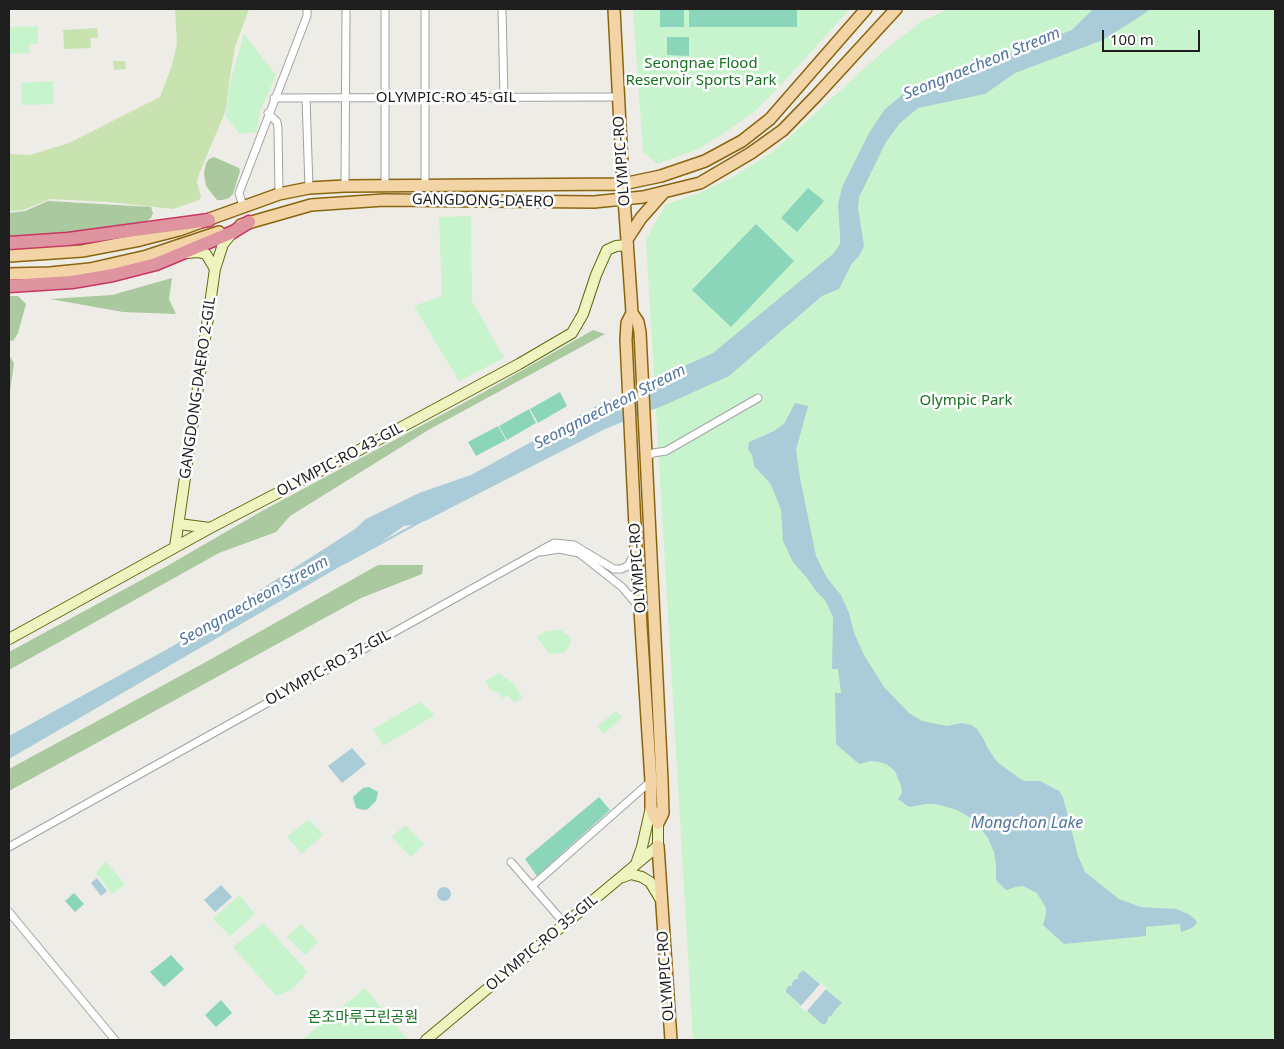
<!DOCTYPE html>
<meta charset="utf-8">
<style>
body{margin:0}
#map{position:relative;width:1284px;height:1049px;overflow:hidden;background:#eeece6;font-family:"Noto Sans",sans-serif}
canvas{display:block}
.frame{position:absolute;inset:0;border:10px solid #1e1e1e;pointer-events:none}
.scale{position:absolute;left:1102px;top:30px;width:98px;height:22px;box-sizing:border-box;border:2px solid #1e1e1e;border-top:0;padding-left:6px;font-size:15px;line-height:18px;white-space:nowrap;color:#1e1e1e;-webkit-text-stroke:4px #fff;paint-order:stroke}
</style>
<div id="map">
<canvas width="1284" height="1049"></canvas>
<div class="frame"></div>
<div class="scale">100 m</div>
</div>
<script>
const ctx = document.querySelector('canvas').getContext('2d');
ctx.lineJoin = 'round';
function paint(path, color) {
  ctx.fillStyle = color;
  ctx.fill(path, 'evenodd');
}
function shape(rows) {
  const path = new Path2D();
  for (const r of rows) {
    if (r.length === 3) {
      path.moveTo(r[0] + r[2], r[1]);
      path.arc(r[0], r[1], r[2], 0, 2 * Math.PI);
      continue;
    }
    path.moveTo(r[0], r[1]);
    for (let i = 2; i < r.length; i += 2) path.lineTo(r[i], r[i + 1]);
  }
  return path;
}
function trace(path, color, width, dash) {
  ctx.strokeStyle = color;
  ctx.lineWidth = width;
  ctx.lineCap = dash ? 'butt' : 'round';
  ctx.setLineDash(dash || []);
  ctx.stroke(path);
}
function write(font, color, halo, rows, align = 'center') {
  ctx.font = font + ' "Noto Sans","Noto Sans KR",sans-serif';
  ctx.lineWidth = 5;
  ctx.setLineDash([]);
  ctx.textBaseline = 'middle';
  ctx.strokeStyle = halo;
  ctx.fillStyle = color;
  for (const [text, x, y, turn = 0] of rows) {
    ctx.save();
    ctx.translate(x, y);
    ctx.rotate((+turn || 0) * Math.PI / 180);
    ctx.textAlign = isNaN(turn) ? turn : align;
    if (halo) ctx.strokeText(text, 0, 0);
    ctx.fillText(text, 0, 0);
    ctx.restore();
  }
}
paint(shape([
 [175,9,249,9,235,47,229,82,226,110,199,174,197,182,201,197,199,200,173,209,109,202,50,199,23,210,9,211,9,154,30,155,69,143,160,97,172,65,177,44],
 [97,28,98,38,90,38,91,48,64,49,63,30],
 [113,61,125,61,126,69,114,70]
]), '#c8e3b0');
paint(shape([
 [214,157,239,168,240,171,233,194,229,198,223,200,217,200,206,186,204,174,206,163,209,159],
 [48,201,151,207,153,213,151,218,145,222,67,238,9,240,9,213,25,211],
 [172,278,169,299,176,314,123,312,50,299,112,295],
 [9,296,18,296,26,304,18,333,13,341,9,340],
 [593,330,605,334,430,429,290,516,276,532,219,553,9,670,9,652,167,566,262,511,484,392],
 [9,355,14,363,9,399],
 [378,565,423,565,422,574,361,598,9,791,9,769,204,663]
]), '#aac99e');
paint(shape([
 [633,9,850,9,777,89,753,113,721,135,698,149,657,164,643,152],
 [949,9,1275,9,1275,1040,693,1040,646,240,665,205,699,193,731,178,774,151,880,54,922,21],
 [38,26,38,44,29,44,29,53,9,54,9,27],
 [244,34,276,75,259,114,257,132,240,134,226,117,229,87],
 [53,81,54,104,22,105,21,83],
 [471,216,472,301,504,358,459,381,414,306,442,296,439,217],
 [561,630,571,638,570,646,563,653,549,654,537,637,546,631],
 [499,673,514,684,522,697,515,703,507,695,499,701,502,697,498,692,492,691,485,681],
 [420,702,435,715,383,746,373,729],
 [616,711,622,717,604,734,598,726],
 [309,819,323,835,302,854,287,837],
 [405,825,424,844,411,857,392,837],
 [105,861,125,884,112,894,96,873],
 [239,895,255,914,230,936,213,919],
 [263,923,307,971,302,979,291,990,276,996,233,947],
 [301,924,318,942,305,955,287,937],
 [365,988,408,1040,302,1040]
]), '#c7f4cc');
paint(shape([
 [660,9,684,9,684,27,660,27],
 [689,9,797,9,797,27,689,27],
 [667,37,689,37,689,56,667,55],
 [808,188,824,201,797,232,781,218],
 [756,224,794,261,731,327,692,290],
 [560,392,567,406,538,423,530,409],
 [529,409,536,423,507,440,499,426],
 [498,426,506,440,476,456,468,442],
 [369,787,378,792,376,801,368,809,364,810,356,808,353,797,363,788],
 [599,797,610,810,537,876,525,859],
 [74,893,84,904,75,912,65,901],
 [171,955,184,969,164,987,150,972],
 [221,1000,232,1013,216,1027,205,1015]
]), '#8bd5bb');
paint(shape([
 [1093,9,1150,9,1141,16,1103,40,1015,73,985,94,918,108,900,123,886,142,859,197,858,208,864,246,859,256,852,263,839,289,822,296,729,376,667,404,605,429,427,520,418,524,404,526,377,545,9,759,9,736,173,646,355,529,366,519,419,493,471,475,595,407,713,353,833,254,840,244,840,233,838,205,842,187,869,133,885,109,907,91,1072,30],
 [795,403,808,406,796,450,800,478,816,556,827,578,841,595,849,613,854,633,864,655,884,687,909,713,922,721,947,726,962,723,971,725,977,729,983,738,987,747,997,762,1019,778,1025,781,1040,781,1059,791,1063,797,1078,856,1085,872,1119,899,1141,907,1176,909,1188,914,1195,919,1197,923,1192,928,1181,932,1180,924,1146,927,1146,936,1064,944,1043,925,1046,914,1046,908,1037,893,1023,886,1016,887,1006,890,996,880,996,865,994,852,988,838,980,828,969,817,957,810,936,804,926,804,909,807,898,799,902,793,901,786,895,771,886,764,879,762,871,761,859,764,836,744,835,693,841,693,838,669,832,669,833,617,825,600,816,591,807,578,793,562,783,541,781,510,776,497,770,483,754,466,752,455,748,449,749,442,774,431,784,424],
 [352,748,366,764,342,783,328,766],
 [97,878,107,891,101,896,91,883],
 [221,885,232,897,215,912,204,900],
 [444,894,7],
 [803,970,842,1003,835,1010,831,1016,828,1017,828,1020,825,1024,822,1024,786,992,786,990,789,986,792,986,792,983,795,979,798,979,798,975]
]), '#aaccd8');
paint(shape([
 [821,983,827,988,806,1012,800,1007]
]), '#eeece6');
trace(shape([
 [343,564,418,523]
]), '#aaccd8', 2);
const street = shape([
 [502,9,504,98],
 [274,98,618,97],
 [306,98,309,188],
 [268,113,277,122,278,128,279,194],
 [425,185,425,9],
 [345,186,346,9],
 [385,186,385,9],
 [243,206,239,193,307,16,307,9],
 [647,457,653,453,666,451,758,398],
 [541,552,559,549,579,553,622,587,639,607],
 [9,847,554,543,574,545,614,569,621,569,628,566,635,552],
 [511,862,565,924],
 [532,886,651,781],
 [9,912,115,1040]
]);
const secondary = shape([
 [187,253,198,252,206,254,215,269],
 [179,524,210,528],
 [175,547,215,269,223,244,233,232],
 [9,639,210,528,320,471,519,364,572,333,583,314,596,275,607,250,616,246,628,245],
 [636,864,642,847,651,807],
 [623,877,631,874,642,877,650,882,661,900],
 [426,1040,658,846,658,823]
]);
const primary = shape([
 [614,9,623,184,631,297,632,313,627,323,626,340,636,548,651,781,651,807,653,814,658,823],
 [241,225,311,205,384,200,594,202,643,197,700,183,751,153,783,130,817,95,896,9],
 [628,238,641,218,664,192],
 [9,256,82,251,140,240,179,230,279,194,309,188,345,186,623,184,661,176,705,161,742,141,770,119,866,9],
 [9,274,50,273,90,269,147,256,219,232],
 [632,313,638,322,640,332,662,780,663,813,658,823],
 [658,846,671,1040]
]);
const highway = shape([
 [9,243,68,239,209,220],
 [9,286,72,282,113,275,156,264,233,232,249,222]
]);
trace(street, '#a2a2a2', 9);
trace(secondary, '#5e6b10', 12);
trace(primary, '#8a650f', 14);
trace(highway, '#c93663', 15);
trace(street, '#fff', 7);
trace(secondary, '#eff3bf', 10);
trace(primary, '#f2d4a6', 11);
trace(highway, '#de95a0', 12);
write('15px', '#177221', '#fff', [
 ["Seongnae Flood",701,64],
 ["Reservoir Sports Park",701,81],
 ["Olympic Park",966,401],
 ["온조마루근린공원",363,1018]
]);
write('15px', '#1e1e1e', '#fff', [
 ["OLYMPIC-RO 45-GIL",446,98],
 ["OLYMPIC-RO",622,161,-94],
 ["GANGDONG-DAERO",483,201,1],
 ["GANGDONG-DAERO 2-GIL",198,388,-82],
 ["OLYMPIC-RO 43-GIL",340,460,-28],
 ["OLYMPIC-RO",638,568,-94],
 ["OLYMPIC-RO 37-GIL",328,668,-29],
 ["OLYMPIC-RO 35-GIL",542,943,-40],
 ["OLYMPIC-RO",666,976,-94]
]);
write('italic 16px', '#51759e', '#fff', [
 ["Seongnaecheon Stream",982,64,-22],
 ["Seongnaecheon Stream",610,407,-27],
 ["Seongnaecheon Stream",254,601,-29],
 ["Mongchon Lake",1027,823]
]);
</script>
